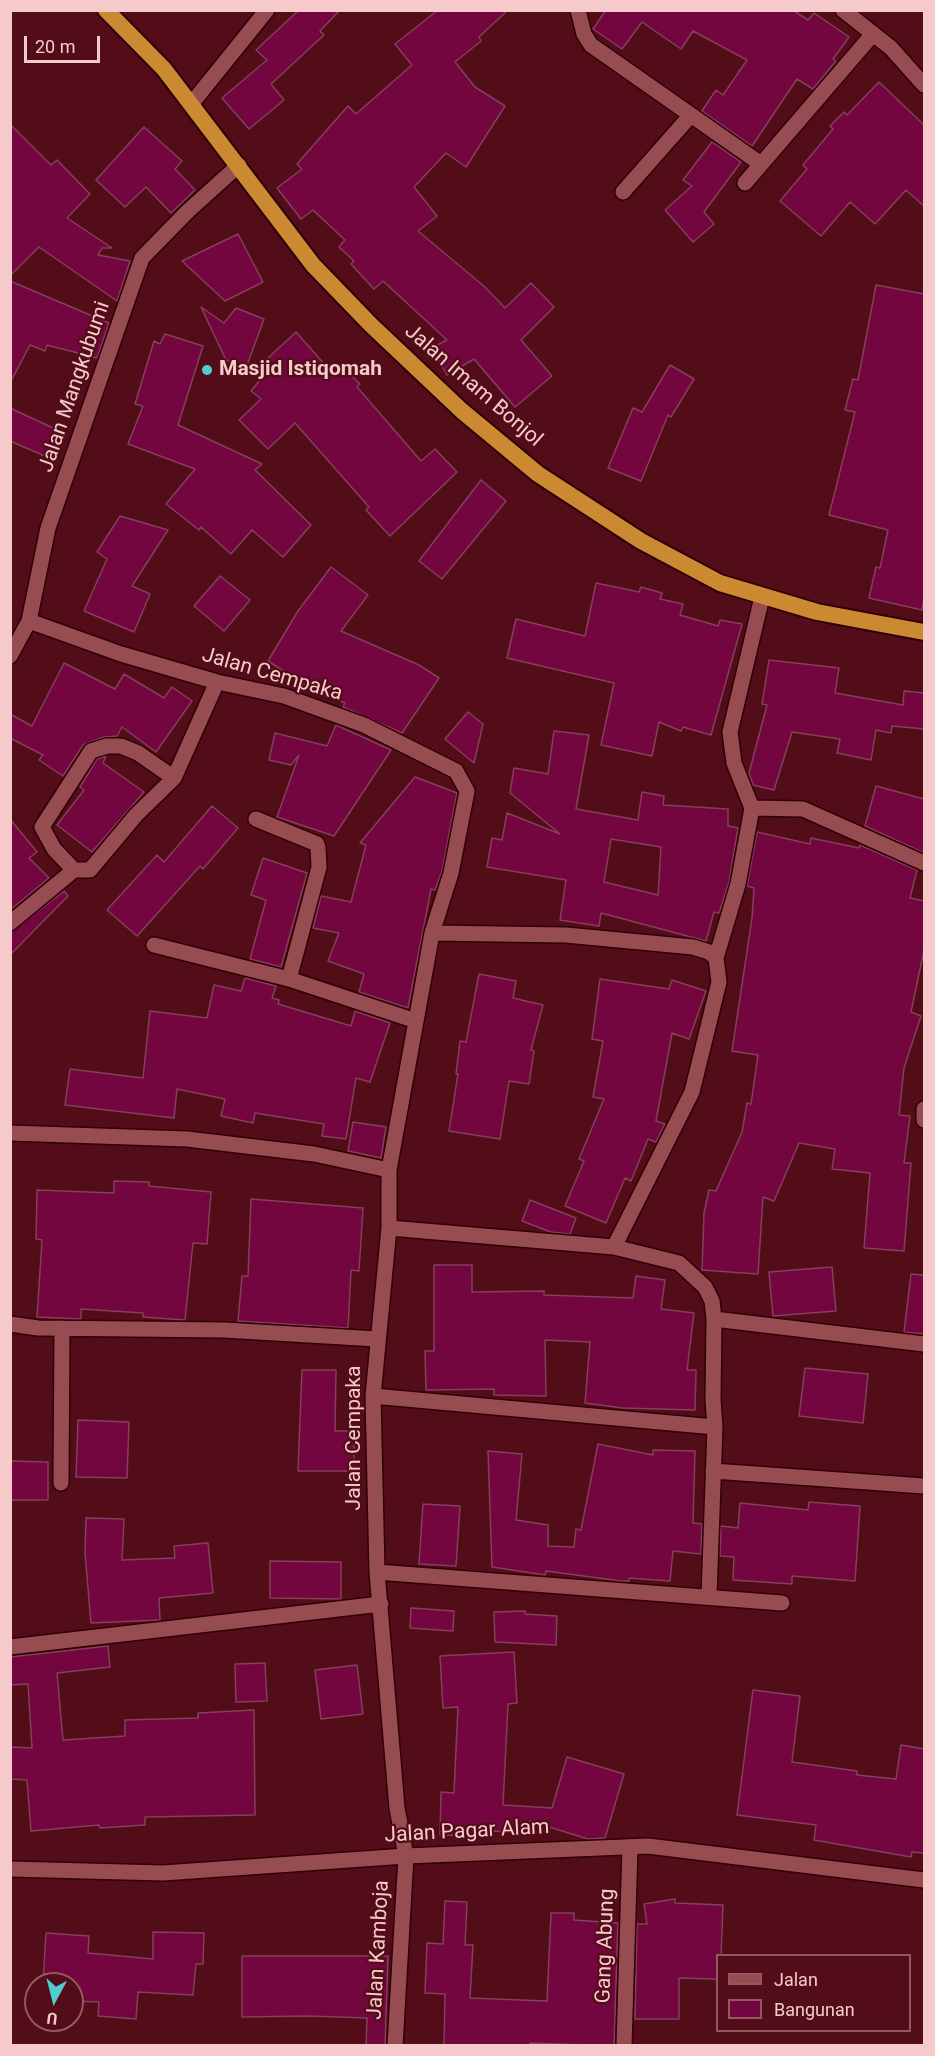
<!DOCTYPE html>
<style>
body{margin:0}
#map{position:relative;width:935px;height:2056px;overflow:hidden;background:#530d19;font-family:Roboto,sans-serif}
canvas{display:block}
.frame{position:absolute;inset:0;border:12px solid #f6caca;pointer-events:none}
.legend{position:absolute;left:716px;top:1954px;width:195px;height:78px;box-sizing:border-box;background:#530d19;border:2px solid #945960;margin:0;padding:8px 10px;list-style:none;font-size:18px;color:#f6caca}
.legend li{display:flex;align-items:center;gap:12px;height:30px}
.legend b{width:30px;border:2px solid #945960}
.north{position:absolute;left:24px;top:1972px;width:60px;height:60px;box-sizing:border-box;background:#530d19;border:2px solid #945960;border-radius:50%;rotate:187deg;font-size:16px;font-weight:700;line-height:24px;text-align:center;color:#f6caca}
.north::after{content:'';display:block;margin:auto;width:21px;height:27px;background:#52cdcf;clip-path:polygon(50% 0,100% 100%,50% 72%,0 100%)}
.scale{position:absolute;left:24px;top:36px;width:76px;height:27px;box-sizing:border-box;border:3px solid #f6caca;border-top:0;padding-left:8px;font-size:18px;line-height:21px;white-space:nowrap;color:#f6caca;-webkit-text-stroke:4px #530d19;paint-order:stroke}
</style>
<div id="map">
<canvas width="935" height="2056"></canvas>
<div class="frame"></div>
<ul class="legend">
<li><b style="height:8px;background:#974c51"></b>Jalan</li>
<li><b style="height:16px;background:#73063f"></b>Bangunan</li>
</ul>
<div class="north">U</div>
<div class="scale">20 m</div>
</div>
<script>
const ctx = document.querySelector('canvas').getContext('2d');
ctx.lineJoin = 'round';
function paint(path, color) {
  ctx.fillStyle = color;
  ctx.fill(path, 'evenodd');
}
function shape(rows) {
  const path = new Path2D();
  for (const r of rows) {
    path.moveTo(r[0], r[1]);
    for (let i = 2; i < r.length; i += 2) path.lineTo(r[i], r[i + 1]);
  }
  return path;
}
function trace(path, color, width, dash) {
  ctx.strokeStyle = color;
  ctx.lineWidth = width;
  ctx.lineCap = dash ? 'butt' : 'round';
  ctx.setLineDash(dash || []);
  ctx.stroke(path);
}
function write(font, color, halo, rows, align = 'center') {
  ctx.font = font + ' Roboto,sans-serif';
  ctx.lineWidth = 4.5;
  ctx.setLineDash([]);
  ctx.textBaseline = 'middle';
  ctx.strokeStyle = halo;
  ctx.fillStyle = color;
  for (const [text, x, y, turn = 0] of rows) {
    ctx.save();
    ctx.translate(x, y);
    ctx.rotate((+turn || 0) * Math.PI / 180);
    ctx.textAlign = isNaN(turn) ? turn : align;
    if (halo) ctx.strokeText(text, 0, 0);
    ctx.fillText(text, 0, 0);
    ctx.restore();
  }
}
const building = shape([
 [299,10,340,10,320,31,324,35,271,84,284,100,249,129,222,98,267,60,256,50,299,10],
 [438,10,508,10,479,37,481,41,455,62,475,87,505,106,466,167,446,153,414,187,437,216,418,231,485,287,505,308,531,283,554,307,521,340,552,376,515,407,474,359,447,375,432,348,447,340,383,281,374,289,351,264,354,261,339,247,345,240,313,210,301,219,277,188,302,169,297,164,348,106,356,114,412,65,395,44,438,10],
 [606,10,794,11,808,20,814,13,849,37,833,59,836,61,813,89,797,79,752,146,702,111,716,90,723,95,747,60,693,31,681,49,642,22,622,49,593,29,606,10],
 [879,82,924,125,924,206,906,190,875,224,850,202,821,236,780,201,807,169,803,165,833,129,830,126,844,112,847,115,879,82],
 [10,124,51,165,57,160,90,194,67,218,112,248,102,248,98,255,130,261,117,301,39,247,10,276,10,124],
 [144,127,182,161,175,169,195,190,171,213,146,187,125,207,96,180,144,127],
 [712,142,741,162,704,212,714,224,693,242,665,210,692,186,683,180,712,142],
 [238,234,263,282,225,301,182,261,238,234],
 [10,281,109,323,97,358,47,345,45,351,30,345,10,383,10,281],
 [876,285,924,294,924,599,922,610,869,598,876,567,880,568,888,530,829,515,855,412,845,410,853,379,858,380,876,285],
 [201,307,224,323,236,308,264,319,246,368,226,360,201,307],
 [296,332,333,374,341,366,360,384,357,387,421,461,435,449,457,472,390,536,366,510,369,507,295,423,268,449,239,420,261,399,251,391,264,375,254,371,296,332],
 [165,334,203,346,178,425,262,464,255,470,311,525,283,557,252,530,231,554,201,527,199,530,166,504,195,469,128,444,143,406,135,404,154,341,160,344,165,334],
 [670,365,694,379,671,417,668,415,641,481,608,468,633,408,642,412,670,365],
 [10,408,66,434,54,460,10,441,10,408],
 [481,480,506,501,442,579,419,561,481,480],
 [120,516,168,530,132,586,150,594,134,632,84,611,107,559,97,552,120,516],
 [331,567,368,595,341,631,419,665,439,678,402,733,343,707,345,703,313,690,268,661,298,611,331,567],
 [220,576,250,600,224,631,194,606,220,576],
 [596,583,639,592,641,587,662,593,660,599,683,604,680,615,718,626,720,620,742,624,711,735,683,727,681,731,659,722,652,756,601,745,614,683,507,658,516,619,585,636,596,583],
 [769,660,839,668,835,693,903,705,904,691,924,693,924,729,892,726,891,733,876,730,871,760,837,753,840,739,792,732,774,790,753,785,749,773,767,705,762,704,769,660],
 [64,663,115,689,124,674,164,698,172,687,192,701,156,752,122,727,117,736,104,737,83,745,63,776,39,760,43,755,10,738,10,714,32,726,64,663],
 [468,712,483,724,474,763,445,739,468,712],
 [336,725,391,750,334,836,277,817,299,755,291,765,269,760,275,733,327,746,336,725],
 [554,731,589,735,576,809,638,820,642,792,664,796,663,805,728,809,728,826,738,828,729,882,719,913,714,912,706,941,601,913,599,926,560,920,566,880,487,867,492,838,502,840,507,813,560,834,510,793,514,768,548,774,554,731],
 [611,839,661,847,658,895,604,882,611,839],
 [106,756,103,763,144,792,92,852,57,825,84,790,80,787,97,759,106,756],
 [415,777,457,793,442,871,435,890,431,889,408,1008,359,992,364,974,328,961,339,933,313,928,321,896,351,902,366,845,360,843,415,777],
 [876,786,924,799,924,853,865,826,876,786],
 [212,806,238,828,203,869,200,866,137,936,107,910,157,855,164,862,212,806],
 [10,819,37,852,29,858,49,878,10,910,10,819],
 [757,832,810,844,811,838,859,848,860,845,917,870,910,898,924,901,924,950,911,1012,921,1016,904,1068,899,1115,910,1116,904,1163,911,1163,904,1251,864,1248,870,1173,832,1169,835,1149,799,1143,774,1201,763,1197,758,1274,702,1270,704,1213,709,1190,716,1191,742,1132,747,1103,751,1104,758,1055,732,1051,752,918,754,888,747,886,757,832],
 [263,858,307,873,281,967,250,959,266,900,251,895,263,858],
 [64,891,68,896,10,955,10,933,64,891],
 [479,974,516,981,513,998,543,1005,531,1050,534,1051,529,1084,509,1081,500,1139,449,1131,458,1074,456,1074,460,1041,466,1042,479,974],
 [245,978,276,986,272,998,279,1000,278,1004,351,1026,355,1011,390,1023,370,1082,356,1078,346,1139,322,1136,324,1124,255,1113,253,1123,221,1116,225,1099,177,1089,174,1118,65,1105,70,1069,143,1078,150,1011,207,1018,214,985,241,991,245,978],
 [600,979,669,989,672,980,706,991,689,1039,672,1033,656,1121,665,1124,656,1142,648,1139,631,1181,625,1178,606,1223,565,1206,584,1161,579,1159,604,1099,593,1097,603,1041,592,1039,600,979],
 [353,1122,386,1127,381,1158,348,1151,353,1122],
 [114,1181,149,1182,149,1186,211,1192,207,1244,193,1243,185,1320,143,1317,143,1313,81,1309,81,1319,37,1317,42,1240,36,1239,37,1190,114,1193,114,1181],
 [251,1199,363,1208,359,1271,351,1270,348,1328,238,1321,242,1276,248,1276,251,1199],
 [530,1200,576,1218,570,1234,551,1232,522,1221,530,1200],
 [434,1265,472,1265,472,1292,544,1291,544,1295,633,1298,636,1276,665,1280,661,1309,694,1313,687,1370,696,1370,695,1410,623,1408,585,1403,590,1342,545,1340,546,1396,494,1395,494,1389,426,1390,425,1351,434,1351,434,1265],
 [832,1267,836,1311,773,1316,769,1272,832,1267],
 [911,1274,924,1275,924,1334,904,1332,911,1274],
 [805,1368,868,1374,863,1423,799,1416,805,1368],
 [302,1370,336,1370,335,1431,354,1431,354,1471,298,1471,302,1370],
 [78,1420,129,1422,127,1478,76,1477,78,1420],
 [598,1444,653,1455,653,1450,695,1451,693,1523,702,1524,701,1554,673,1551,670,1581,629,1578,629,1581,621,1581,546,1571,545,1575,492,1567,488,1451,522,1454,516,1520,548,1525,548,1546,574,1547,576,1529,581,1530,598,1444],
 [10,1461,48,1462,48,1500,10,1500,10,1461],
 [809,1502,860,1506,855,1581,792,1576,792,1584,733,1580,734,1557,720,1556,721,1526,738,1528,740,1503,808,1510,809,1502],
 [423,1504,460,1506,456,1566,419,1564,423,1504],
 [86,1518,124,1519,122,1560,175,1558,174,1546,208,1543,213,1593,159,1598,160,1620,91,1623,85,1553,86,1518],
 [270,1561,341,1562,341,1599,270,1598,270,1561],
 [411,1608,454,1611,453,1631,410,1628,411,1608],
 [525,1611,525,1614,557,1616,556,1645,495,1642,494,1612,525,1611],
 [108,1646,110,1667,57,1673,63,1740,125,1736,125,1720,198,1718,198,1713,254,1710,255,1815,145,1817,145,1825,100,1828,99,1825,31,1831,27,1780,10,1779,10,1747,32,1748,28,1684,10,1685,10,1657,108,1646],
 [514,1652,517,1703,508,1704,503,1805,552,1808,567,1757,624,1774,605,1838,588,1839,530,1821,530,1833,492,1831,492,1836,440,1835,441,1792,454,1793,458,1707,443,1708,440,1656,514,1652],
 [265,1663,267,1701,236,1702,235,1664,265,1663],
 [357,1665,363,1714,321,1719,315,1670,357,1665],
 [753,1690,800,1696,792,1762,857,1771,857,1775,896,1779,901,1745,924,1749,924,1853,912,1852,911,1857,814,1840,816,1825,737,1815,753,1690],
 [675,1899,675,1903,723,1905,721,1956,717,1956,717,1979,679,1978,679,2019,635,2019,637,1924,647,1924,644,1904,675,1899],
 [445,1901,467,1902,465,1945,473,1945,470,1998,547,2001,551,1913,574,1913,574,1920,618,1923,614,2046,530,2043,530,2046,444,2046,445,1994,425,1993,427,1943,443,1944,445,1901],
 [153,1932,204,1933,203,1964,196,1964,193,1995,138,1992,136,2019,98,2016,99,2002,72,2001,72,1984,43,1984,46,1933,89,1936,88,1953,153,1959,153,1932],
 [242,1956,388,1956,385,2046,366,2046,367,2018,308,2016,242,2017,242,1956]
]);
paint(building, '#73063f');
trace(building, '#853f5b', 1.5);
const minor = shape([
 [578,10,584,34,591,45,761,164],
 [843,10,891,48,924,85],
 [745,183,873,34],
 [623,192,691,115],
 [29,621,121,654,217,682,284,696,364,725,456,771,467,791,451,873,432,933,389,1170,389,1228,373,1396,377,1572,397,1808,406,1856,395,2046],
 [174,778,136,815,90,870,74,870,54,849,42,827,91,751,107,746,121,746,138,753,174,778,217,682],
 [752,808,734,763,730,732,762,597],
 [752,808,803,809,924,863],
 [256,819,317,844,318,848,319,867,289,979],
 [10,923,74,870],
 [432,933,566,935,693,947,709,952,716,958,719,982,692,1092,614,1247],
 [154,945,289,979,416,1021],
 [716,958,738,884,752,808],
 [924,1109,924,1120],
 [10,1133,187,1139,314,1154,389,1170],
 [389,1228,614,1247,679,1263,705,1287,712,1301,714,1319,713,1400,715,1427,709,1596],
 [714,1319,924,1344],
 [10,1324,38,1328,224,1330,377,1339],
 [373,1396,715,1427],
 [713,1471,924,1486],
 [61,1483,62,1328],
 [377,1572,782,1603],
 [10,1647,381,1604],
 [624,2046,630,1847]
]);
const tertiary = shape([
 [192,103,267,10],
 [10,656,29,621,48,528,142,258,188,211,239,165],
 [10,1869,163,1873,406,1856,648,1846,924,1880]
]);
const trunk = shape([
 [106,10,164,69,313,265,371,325,462,411,538,474,641,541,720,583,817,612,924,632]
]);
trace(minor, '#300007', 18);
trace(tertiary, '#300007', 18);
trace(trunk, '#300007', 20);
trace(minor, '#974c51', 15);
trace(tertiary, '#974c51', 15);
trace(trunk, '#cb8a32', 16);
for (const [x, y, r, color] of [
 [207,370,6,"#52cdcf"]
]) {
  const dot = new Path2D();
  dot.arc(x, y, r, 0, 2 * Math.PI);
  ctx.fillStyle = color;
  ctx.fill(dot);
  trace(dot, '#530d19', 2);
}
write('bold 21px', '#f6caca', '#530d19', [
 ["Masjid Istiqomah",219,370]
], 'left');
write('21px', '#f6caca', '#530d19', [
 ["Jalan Imam Bonjol",473,386,41],
 ["Jalan Mangkubumi",75,387,-71],
 ["Jalan Cempaka",272,675,16],
 ["Jalan Cempaka",355,1438,-90],
 ["Jalan Pagar Alam",467,1832,-3],
 ["Gang Abung",606,1946,-88],
 ["Jalan Kamboja",379,1950,-87]
]);
</script>
